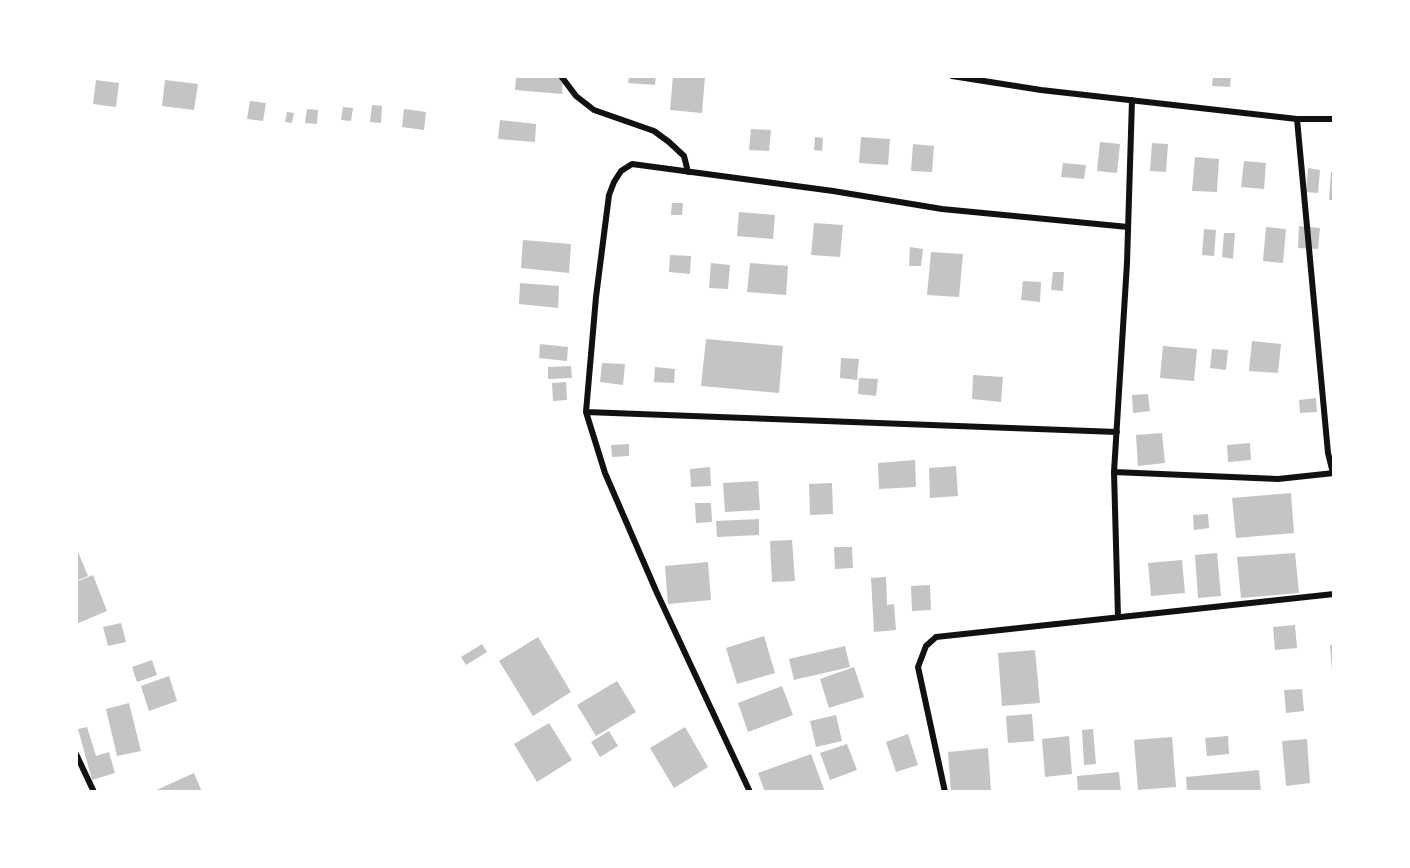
<!DOCTYPE html>
<style>
body{margin:0}
#map{position:relative;width:1410px;height:868px;overflow:hidden;background:#fff;font-family:Raleway,sans-serif}
canvas{display:block}
.frame{position:absolute;inset:0;border:78px solid #fff;pointer-events:none}
</style>
<div id="map">
<canvas width="1410" height="868"></canvas>
<div class="frame"></div>
</div>
<script>
const ctx = document.querySelector('canvas').getContext('2d');
ctx.lineJoin = 'round';
function paint(path, color) {
  ctx.fillStyle = color;
  ctx.fill(path, 'evenodd');
}
function shape(rows) {
  const path = new Path2D();
  for (const r of rows) {
    path.moveTo(r[0], r[1]);
    for (let i = 2; i < r.length; i += 2) path.lineTo(r[i], r[i + 1]);
  }
  return path;
}
function trace(path, color, width, dash) {
  ctx.strokeStyle = color;
  ctx.lineWidth = width;
  ctx.lineCap = dash ? 'butt' : 'round';
  ctx.setLineDash(dash || []);
  ctx.stroke(path);
}
paint(shape([
 [516,76,563,76,562,94,515,90],
 [629,76,656,76,655,85,628,83],
 [673,76,705,77,702,113,670,110],
 [1213,76,1231,76,1230,87,1212,86],
 [96,80,119,83,116,107,93,104],
 [165,80,198,84,194,110,162,106],
 [250,101,266,103,263,121,247,119],
 [372,105,382,106,381,123,370,122],
 [343,107,353,108,351,121,341,120],
 [307,109,318,110,317,124,305,123],
 [404,109,426,112,424,130,402,127],
 [287,112,294,113,292,123,285,122],
 [500,120,536,124,535,142,498,139],
 [751,129,771,130,769,151,749,150],
 [815,137,823,138,822,151,814,150],
 [861,137,890,139,888,165,859,163],
 [1100,142,1120,144,1117,173,1097,171],
 [1152,143,1168,144,1166,172,1150,171],
 [913,144,934,146,932,172,911,171],
 [1195,157,1219,159,1217,192,1192,191],
 [1244,161,1266,163,1264,189,1241,187],
 [1063,163,1086,165,1084,179,1061,177],
 [1308,168,1320,170,1318,193,1306,192],
 [1331,172,1334,172,1334,200,1329,200],
 [672,203,683,203,682,215,671,215],
 [739,212,775,215,773,239,737,236],
 [814,223,843,225,840,257,811,255],
 [1299,226,1320,228,1318,249,1298,248],
 [1266,227,1286,229,1283,263,1263,261],
 [1204,229,1216,230,1214,256,1202,255],
 [1224,233,1235,233,1233,259,1222,257],
 [523,240,571,244,569,273,521,268],
 [910,247,923,249,921,266,909,266],
 [931,252,963,254,959,297,927,295],
 [670,255,691,256,690,274,669,272],
 [711,263,730,265,728,289,709,288],
 [750,263,788,266,786,295,747,292],
 [1053,272,1064,272,1063,291,1051,290],
 [1023,281,1041,282,1040,302,1021,300],
 [520,283,559,286,558,308,519,304],
 [706,339,783,346,779,393,701,386],
 [1252,341,1281,344,1278,373,1249,371],
 [540,344,568,347,567,361,539,358],
 [1163,346,1197,349,1194,381,1160,378],
 [1212,349,1228,350,1226,370,1210,368],
 [841,358,859,359,857,380,840,378],
 [602,363,625,364,623,385,600,382],
 [571,366,572,378,548,379,548,367],
 [655,367,675,369,674,383,654,382],
 [973,375,1003,377,1001,402,972,399],
 [859,378,878,379,876,396,858,394],
 [566,382,567,400,553,401,552,383],
 [1148,394,1150,411,1133,413,1132,395],
 [1316,398,1317,412,1300,413,1299,400],
 [1162,433,1165,463,1138,466,1136,435],
 [1250,443,1251,460,1228,462,1227,445],
 [629,444,629,456,612,457,611,445],
 [915,460,916,487,879,489,878,463],
 [956,466,958,496,930,498,929,468],
 [710,467,711,486,691,487,690,469],
 [758,481,760,510,725,512,723,483],
 [832,483,833,514,810,515,809,484],
 [1291,493,1294,533,1236,538,1232,498],
 [695,503,711,503,712,522,696,523],
 [1208,514,1209,528,1194,530,1193,515],
 [759,519,759,535,717,537,716,521],
 [792,540,795,581,772,582,770,541],
 [76,547,88,576,76,581],
 [834,547,852,547,853,568,835,569],
 [1217,553,1221,596,1198,598,1195,555],
 [1295,553,1299,593,1241,598,1237,557],
 [1182,560,1185,593,1151,596,1148,563],
 [708,562,711,600,668,604,665,566],
 [93,575,107,611,76,624,76,582],
 [886,577,887,605,894,604,896,630,874,632,871,578],
 [930,585,931,610,912,611,911,586],
 [121,623,126,642,108,646,103,627],
 [1295,625,1297,648,1275,650,1273,627],
 [764,636,775,673,737,684,726,648],
 [538,637,571,692,533,716,499,661],
 [482,644,487,652,466,665,461,657],
 [1330,645,1334,645,1334,671,1332,671],
 [845,646,850,667,794,680,789,659],
 [1035,650,1040,703,1002,706,998,653],
 [152,660,157,675,137,682,132,667],
 [854,667,864,697,829,708,820,679],
 [169,676,177,701,149,711,141,686],
 [617,681,636,712,596,736,577,705],
 [782,686,793,715,748,732,738,703],
 [1302,689,1304,711,1286,713,1284,690],
 [129,703,141,751,117,756,106,709],
 [1032,714,1034,741,1008,743,1006,716],
 [836,715,842,741,816,747,810,721],
 [549,723,572,760,537,782,514,744],
 [87,727,96,756,109,752,115,773,92,780,78,729],
 [685,727,708,767,674,788,650,748],
 [1093,729,1096,764,1084,765,1082,730],
 [609,731,618,746,600,757,591,742],
 [908,734,918,765,896,772,886,742],
 [1069,736,1072,774,1045,777,1042,739],
 [1228,736,1229,754,1207,756,1205,738],
 [1172,737,1176,787,1138,790,1134,740],
 [1307,739,1310,783,1286,786,1282,741],
 [847,744,857,770,830,780,820,753],
 [988,748,991,791,951,792,948,752],
 [811,754,825,792,765,792,758,773],
 [1259,770,1261,792,1187,792,1186,777],
 [1119,772,1121,792,1078,792,1077,776],
 [194,773,202,792,152,792]
]), '#c4c4c4');
trace(shape([
 [561,76,576,96,594,110,654,131,669,142,684,156,688,172],
 [952,76,1041,90,1297,119,1334,119],
 [1297,119,1328,453,1333,473],
 [586,412,1117,432],
 [1114,472,1278,479,1334,473],
 [1118,617,1114,472,1127,263,1132,100],
 [76,754,94,792],
 [750,792,657,593,605,473,586,412,596,297,609,195,614,182,621,171,632,164,833,191,942,209,1128,227],
 [945,792,918,667,926,646,936,637,1334,594]
]), '#111', 6);
</script>
